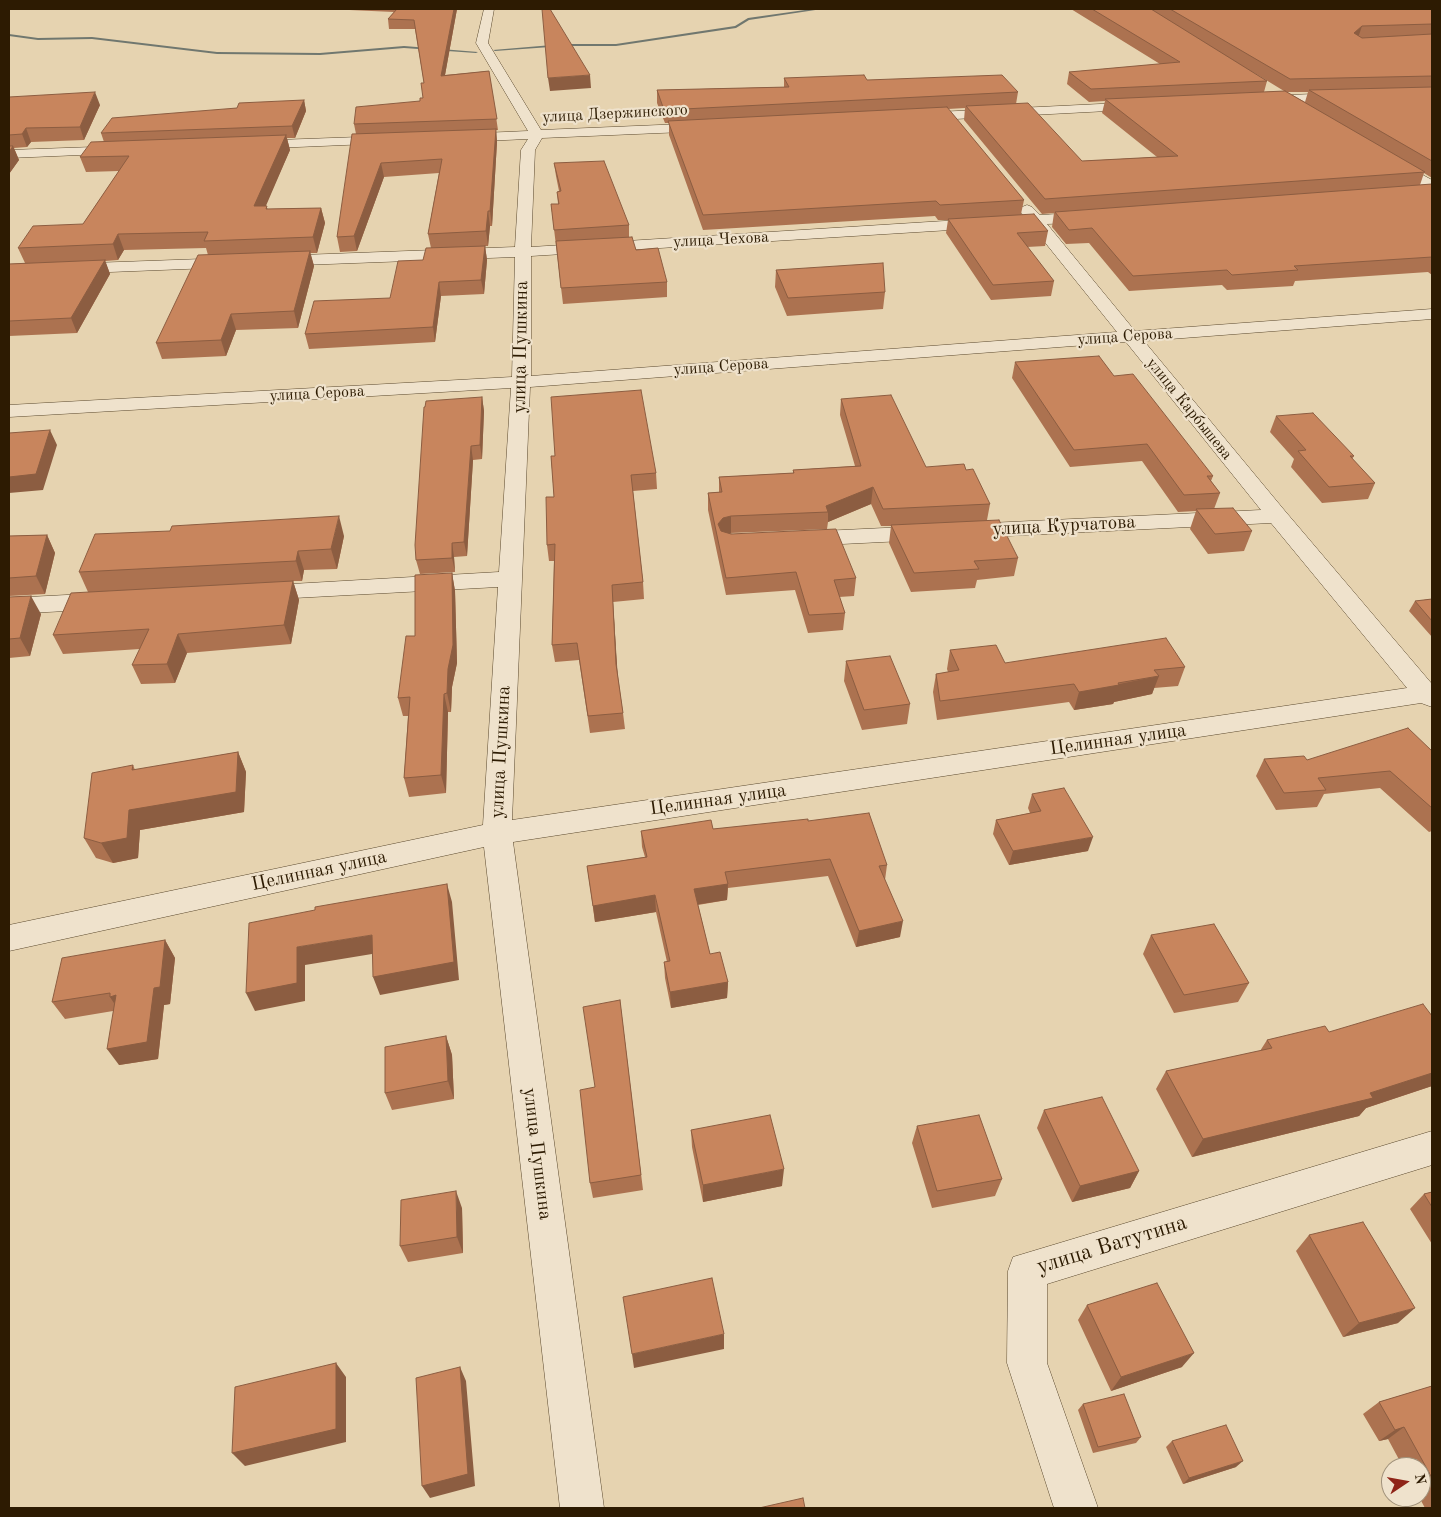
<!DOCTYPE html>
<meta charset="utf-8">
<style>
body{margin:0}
#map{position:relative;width:1441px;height:1517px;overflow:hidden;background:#e6d3b0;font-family:"Old Standard TT",serif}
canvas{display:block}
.frame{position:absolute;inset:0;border:10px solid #2d1b02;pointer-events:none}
.north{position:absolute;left:1381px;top:1457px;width:50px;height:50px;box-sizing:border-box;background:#efe2cc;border:1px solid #a1927b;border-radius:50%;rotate:78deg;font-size:14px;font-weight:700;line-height:20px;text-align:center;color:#2d1b02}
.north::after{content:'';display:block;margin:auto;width:18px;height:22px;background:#8f2418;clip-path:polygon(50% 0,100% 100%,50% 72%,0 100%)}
</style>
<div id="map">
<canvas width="1441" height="1517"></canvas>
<div class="frame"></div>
<div class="north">N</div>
</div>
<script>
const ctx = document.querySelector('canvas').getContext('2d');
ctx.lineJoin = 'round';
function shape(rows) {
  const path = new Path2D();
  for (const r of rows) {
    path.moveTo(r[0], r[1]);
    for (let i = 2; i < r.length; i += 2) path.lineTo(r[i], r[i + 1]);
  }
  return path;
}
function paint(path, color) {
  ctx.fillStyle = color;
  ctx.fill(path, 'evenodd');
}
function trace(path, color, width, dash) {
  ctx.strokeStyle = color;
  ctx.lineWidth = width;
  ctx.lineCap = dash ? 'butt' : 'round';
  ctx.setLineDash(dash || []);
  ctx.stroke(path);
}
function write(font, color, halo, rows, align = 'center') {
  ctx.font = font + ' "Old Standard TT",serif';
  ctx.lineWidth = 4.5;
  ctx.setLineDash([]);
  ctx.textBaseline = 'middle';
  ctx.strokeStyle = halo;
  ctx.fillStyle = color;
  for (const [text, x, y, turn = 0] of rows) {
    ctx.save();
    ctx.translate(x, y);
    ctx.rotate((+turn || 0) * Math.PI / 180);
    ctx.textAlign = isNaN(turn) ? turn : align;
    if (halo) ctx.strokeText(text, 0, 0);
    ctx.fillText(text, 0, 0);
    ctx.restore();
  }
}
paint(shape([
 [812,9,822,9,749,20,736,28,616,46,564,46,495,51,493,50,564,44,616,44,735,26,748,18,812,9],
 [9,34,38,38,92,37,217,52,320,53,404,46,478,52,476,53,404,48,320,55,217,54,92,39,38,40,9,36,9,34]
]), '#70776f');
const minor = shape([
 [484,9,494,9,488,43,541,130,707,123,714,127,707,131,542,138,535,150,531,247,1024,216,1019,210,1022,207,1027,205,1032,207,1040,215,1091,212,1096,214,1099,217,1096,220,1091,222,1047,224,1135,331,1432,309,1432,319,1144,341,1285,511,1432,684,1432,707,1421,703,513,842,604,1508,560,1508,484,847,9,951,9,925,483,825,498,587,257,600,249,598,245,593,249,588,257,586,499,572,511,388,9,417,9,405,512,377,515,257,275,266,269,264,267,261,269,258,275,256,515,247,521,150,528,139,460,142,453,138,460,134,528,131,476,43,484,9],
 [1031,225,1117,332,531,376,531,256,1031,225],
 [1126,342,1261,510,801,532,793,534,790,539,793,544,801,546,1271,523,1407,688,512,820,530,387,1126,342],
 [1343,93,1349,97,1348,100,1259,104,1253,100,1259,96,1343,93],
 [1141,102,1146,103,1148,106,1146,109,917,121,910,117,917,113,1141,102],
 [387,136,394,140,392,143,250,149,243,145,250,141,387,136],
 [122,146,129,150,127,153,9,158,9,150,122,146],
 [1390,157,1432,180,1432,190,1427,189,1385,164,1383,161,1385,158,1390,157],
 [230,258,236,259,238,263,236,267,9,276,9,266,230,258],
 [105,593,113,596,117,601,113,606,105,609,9,614,9,598,105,593],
 [1432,1131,1432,1165,1047,1284,1047,1363,1098,1508,1054,1508,1007,1363,1008,1271,1013,1257,1432,1131]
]);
trace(minor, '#5b492e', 1);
paint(minor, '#efe2cc');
paint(shape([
 [327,9,457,9,445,75,489,71,498,130,496,130,497,142,492,226,490,226,488,246,485,246,487,260,484,294,441,296,435,342,309,349,305,334,390,298,423,260,431,248,428,234,439,173,384,177,357,251,340,252,337,237,356,134,354,124,420,101,423,98,424,83,415,29,389,29,388,19,394,12],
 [1071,9,1432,9,1432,178,1424,173,1420,185,1432,184,1432,275,1428,272,1295,281,1293,286,1227,290,1222,285,1129,291,1089,243,1066,244,1052,227,1054,213,1042,214,964,120,965,108,948,109,1024,200,1021,214,1048,231,1045,246,1027,247,1054,281,1051,296,991,300,946,233,948,220,938,220,935,216,703,230,669,135,669,123,665,123,657,103,657,90,784,87,784,78,867,80,1018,92,1016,104,1082,161,1157,157,1102,113,1105,101,1089,102,1067,84,1069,72,1160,64],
 [1248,69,1284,91,1264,92,1267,81],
 [1287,92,1308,92,1305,102],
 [9,97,100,105,84,140,31,142,27,147,14,148,19,160,9,174],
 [304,100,306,111,295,138,287,138,290,150,265,206,268,209,321,208,325,223,317,253,310,253,314,266,298,328,236,330,226,356,162,359,156,343,208,255,206,248,124,250,118,260,105,261,110,274,77,333,9,336,9,264,25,263,18,248,83,224,119,171,86,172,80,157,104,142,101,133,237,108],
 [554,163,629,225,629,237,636,250,667,282,667,297,563,304,551,204,558,204,557,192,559,191,556,176],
 [776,270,885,292,883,309,787,316,775,287],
 [1015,362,1114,376,1213,476,1211,481,1220,493,1214,509,1252,531,1244,551,1208,554,1190,529,1196,511,1178,512,1142,461,1070,467,1012,378],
 [482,397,484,411,482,459,473,460,467,556,454,557,455,572,420,574,416,560],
 [841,399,926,467,966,470,990,504,987,520,1018,558,1014,576,977,580,975,588,911,592,889,543,891,526,881,526,871,504,828,522,827,529,730,533,856,578,854,596,839,597,845,613,843,630,808,633,795,590,726,595,708,510,708,493,719,492,719,477,793,473,793,470,855,466,840,415],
 [1276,416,1354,456,1352,459,1375,483,1368,499,1322,503,1291,467,1294,459,1270,432],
 [551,456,656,473,657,489,633,491,643,582,644,599,613,602,617,669,623,713,625,729,590,733,579,660,555,662,552,645,554,561,549,561,547,545,554,497],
 [47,535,55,553,45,594,9,596,9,536],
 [344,536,337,569,304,570,302,581,293,581,299,600,291,644,187,653,175,683,141,684,132,665,140,649,63,654,53,635,88,592,79,572],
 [452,573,455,591,457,663,452,687,451,712,448,712,446,793,409,797,404,778,408,716,403,716,398,698,415,636],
 [9,597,41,614,30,656,9,658],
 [1432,599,1432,637,1409,611,1415,601],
 [950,650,1005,663,1185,667,1178,686,1154,688,1152,694,1114,702,1113,704,1074,710,1069,702,937,720,933,692,936,674,948,672,947,669],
 [846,661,910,704,907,724,862,730,844,681],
 [1432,751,1432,831,1429,832,1380,788,1324,794,1317,807,1276,810,1256,776,1264,759,1307,760],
 [238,752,246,772,244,812,140,830,138,858,113,863,96,858,84,838,133,765,135,770],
 [1032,794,1088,851,1009,865,993,834,996,820,1030,813,1028,808],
 [808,821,887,865,885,880,900,937,856,947,828,876,728,888,727,900,698,905,710,954,728,982,727,998,671,1008,665,978,664,962,667,962,656,912,595,922,587,866,645,857,642,847,641,831,713,829],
 [1151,935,1249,983,1238,1002,1174,1013,1143,954],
 [165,940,175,958,170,1004,164,1005,158,1059,119,1065,113,1011,65,1019,52,1002],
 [620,1000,643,1190,593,1198,590,1183,595,1087],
 [1432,1016,1432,1086,1366,1108,1359,1116,1192,1157,1156,1089,1166,1071,1260,1051,1267,1040,1329,1032],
 [446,1036,452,1055,454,1099,392,1110,385,1093],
 [1044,1110,1139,1171,1130,1188,1072,1202,1037,1128],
 [917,1126,1002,1179,995,1196,932,1208,912,1143],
 [691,1130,782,1186,703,1202,692,1147],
 [1432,1192,1432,1244,1410,1209,1424,1194],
 [462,1208,463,1253,408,1262,400,1246],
 [1309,1235,1398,1323,1343,1337,1296,1251],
 [1087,1305,1182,1367,1111,1391,1078,1320],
 [1432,1386,1432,1508,1425,1508,1419,1497,1421,1497,1421,1467,1403,1467,1388,1439,1379,1441,1363,1414,1379,1402],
 [1083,1404,1141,1437,1136,1443,1093,1453,1078,1410],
 [1172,1441,1236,1467,1183,1484,1166,1447]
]), '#ac7250');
paint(shape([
 [454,9,457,9,443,86,441,76],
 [1362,26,1358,38,1354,33],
 [590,75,591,88,550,91,548,78],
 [95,92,100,105,84,140,80,127],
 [304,100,306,111,295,138,292,126],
 [26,128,31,142,27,147,22,134],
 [496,129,497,142,492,226,490,211],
 [286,135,290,150,259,222,254,206],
 [13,146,19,160,9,174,9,152],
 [381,163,384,177,357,251,354,236],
 [321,208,325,223,317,253,313,237],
 [488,211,490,226,488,246,486,231],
 [118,234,124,250,118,260,113,244],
 [485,246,487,260,484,294,481,280],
 [310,251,314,266,298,328,294,311],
 [105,260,110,274,77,333,71,318],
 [439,282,441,296,435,342,433,327],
 [231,314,236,330,226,356,221,340],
 [482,397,484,411,482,459,480,445],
 [50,430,57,445,43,490,9,493,9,477],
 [471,446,473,460,467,556,464,542],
 [873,487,871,504,828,522,828,512,826,506],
 [339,516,344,536,337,569,331,549],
 [731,516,731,533,723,535,718,524,723,518],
 [47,535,55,553,45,594,36,576],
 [452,543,454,557,455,572,452,558],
 [298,551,304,570,302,581,296,561],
 [452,573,455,591,457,663,452,687,451,712,447,693],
 [293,581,299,600,291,644,284,625],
 [612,585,613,602,618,680,616,664],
 [31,596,41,614,30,656,20,638],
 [178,634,187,653,175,683,167,664],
 [1159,676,1152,694,1114,702,1113,704,1074,710,1079,692],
 [444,694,448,712,446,793,441,775],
 [238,752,246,772,244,812,140,830,138,858,113,863,101,843,129,810],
 [1093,837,1088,851,1009,865,1013,851],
 [447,884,452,902,459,980,380,995,373,977],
 [728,884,727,900,694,905,694,889],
 [655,895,656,912,595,922,593,906],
 [903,921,900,937,856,947,859,931],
 [372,935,378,953,305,965,305,1001,255,1011,246,993,297,947],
 [165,940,175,958,170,1004,164,1005,158,1059,119,1065,107,1049,154,988],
 [728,982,727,998,671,1008,670,992],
 [116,995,121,1014,110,997],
 [446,1036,452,1055,454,1099,448,1081],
 [1432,1073,1432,1086,1366,1108,1359,1116,1192,1157,1203,1139,1370,1093],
 [784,1169,782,1186,703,1202,703,1185],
 [1139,1171,1130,1188,1072,1202,1080,1186],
 [456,1191,462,1208,463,1253,457,1237],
 [1415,1308,1398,1323,1343,1337,1359,1323],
 [724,1334,724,1349,634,1368,632,1354],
 [1194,1353,1182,1367,1111,1391,1121,1377],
 [336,1363,346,1377,346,1442,245,1466,232,1453],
 [460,1367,466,1381,475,1486,430,1498,422,1486],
 [1404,1427,1388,1439,1379,1441,1395,1430],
 [1243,1461,1236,1467,1183,1484,1189,1478]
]), '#8c5d41');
const building = shape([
 [397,9,454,9,441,76,489,71,497,119,354,124,356,107,420,101,420,98,423,98,421,83,424,83,414,20,388,19,397,9],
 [542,9,550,9,590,75,548,78,542,9],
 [1092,9,1151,9,1267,81,1091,89,1069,72,1180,62,1092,9],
 [1170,9,1432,9,1432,24,1362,26,1354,33,1362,38,1432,34,1432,76,1290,79,1170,9],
 [864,75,867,80,1002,75,1018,92,664,110,657,90,789,87,784,78,864,75],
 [1432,87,1432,161,1309,90,1432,87],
 [1285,91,1425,172,1045,199,966,106,1028,103,1082,161,1178,156,1105,99,1285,91],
 [95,92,80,127,26,128,22,134,9,135,9,97,95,92],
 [304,100,292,126,101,133,112,118,237,108,239,103,304,100],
 [947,107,1024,200,940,205,936,201,703,215,668,121,947,107],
 [496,129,490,211,488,211,486,231,428,234,442,159,381,163,354,236,337,237,352,134,496,129],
 [286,135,254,206,267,206,266,209,321,208,313,237,204,241,208,232,118,234,113,244,18,248,33,226,83,224,129,156,80,157,91,142,286,135],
 [9,146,13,146,9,152,9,146],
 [604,161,629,225,554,230,551,204,559,204,557,192,561,191,554,163,604,161],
 [1432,184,1432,257,1294,266,1298,270,1232,275,1227,270,1133,276,1092,228,1069,230,1055,212,1432,184],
 [1034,214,1048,231,1017,233,1054,281,993,285,948,219,1034,214],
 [632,237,636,250,658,248,667,282,561,288,556,241,632,237],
 [485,246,481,280,439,282,433,327,305,334,314,301,390,298,398,261,423,260,426,248,485,246],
 [310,251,294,311,231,314,221,340,156,343,198,255,310,251],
 [105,260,71,318,9,321,9,264,105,260],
 [883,263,885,292,788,298,776,270,883,263],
 [1099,356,1114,376,1133,374,1213,476,1207,476,1220,493,1184,495,1147,444,1074,450,1015,362,1099,356],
 [641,390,656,473,631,475,643,582,612,585,616,664,623,713,588,716,577,643,552,645,555,544,547,545,546,497,554,497,551,456,555,456,551,397,641,390],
 [891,395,926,467,964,464,966,470,973,469,990,504,883,509,873,487,826,506,828,512,731,516,723,518,718,524,721,531,731,534,836,529,856,578,834,580,845,613,809,615,796,572,726,578,708,493,722,492,719,477,794,473,793,470,861,466,841,399,891,395],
 [482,397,480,445,471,446,464,542,452,543,452,558,416,560,415,545,424,407,425,407,426,401,482,397],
 [1313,413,1354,456,1350,456,1375,483,1329,487,1298,451,1306,450,1276,416,1313,413],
 [50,430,36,474,9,477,9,433,50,430],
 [1233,508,1252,531,1215,534,1196,509,1233,508],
 [339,516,331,549,298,551,296,561,79,572,95,534,170,531,172,526,339,516],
 [999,520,1018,558,974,561,979,569,914,573,891,525,999,520],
 [47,535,36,576,9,578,9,536,47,535],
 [452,573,453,645,448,669,447,693,444,694,441,775,404,778,410,697,398,698,406,636,415,636,415,575,452,573],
 [293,581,284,625,178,634,167,664,132,665,149,629,53,635,71,593,293,581],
 [31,596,20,638,9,639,9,597,31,596],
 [1432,599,1432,621,1415,601,1432,599],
 [1166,638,1185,667,1154,670,1159,676,1118,683,1119,685,1079,692,1074,684,940,701,936,674,959,670,950,650,996,645,1005,663,1166,638],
 [890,656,910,704,864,710,846,661,890,656],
 [1408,728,1432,751,1432,808,1390,771,1318,778,1326,790,1284,793,1264,759,1304,756,1307,760,1408,728],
 [238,752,236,792,129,810,127,838,101,843,84,838,92,773,133,765,132,770,238,752],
 [1064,788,1093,837,1013,851,996,820,1041,811,1032,794,1064,788],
 [869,813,887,865,879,866,903,921,859,931,830,859,725,872,728,884,694,889,710,954,720,952,728,982,670,992,664,962,670,961,655,895,593,906,587,866,647,857,641,831,711,820,713,829,808,819,808,821,869,813],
 [447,884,454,962,373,977,372,935,297,947,297,983,246,993,249,923,315,910,315,907,447,884],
 [1214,924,1249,983,1184,995,1151,935,1214,924],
 [165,940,160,987,154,988,147,1042,107,1049,116,995,110,997,110,993,52,1002,62,958,165,940],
 [620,1000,641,1175,590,1183,580,1090,595,1087,583,1007,620,1000],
 [1423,1004,1432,1016,1432,1073,1370,1093,1373,1098,1203,1139,1166,1071,1272,1048,1267,1040,1325,1026,1329,1032,1423,1004],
 [446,1036,448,1081,385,1093,385,1047,446,1036],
 [1102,1097,1139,1171,1080,1186,1044,1110,1102,1097],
 [770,1115,784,1169,703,1185,691,1130,770,1115],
 [979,1115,1002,1179,937,1191,917,1126,979,1115],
 [456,1191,457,1237,400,1246,401,1200,456,1191],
 [1432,1192,1432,1207,1424,1194,1432,1192],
 [1363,1222,1415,1308,1359,1323,1309,1235,1363,1222],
 [712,1278,724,1334,632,1354,623,1297,712,1278],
 [1157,1283,1194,1353,1121,1377,1087,1305,1157,1283],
 [336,1363,336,1429,232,1453,235,1387,336,1363],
 [460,1367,468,1474,422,1486,416,1378,460,1367],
 [1432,1386,1432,1478,1404,1427,1395,1430,1379,1402,1432,1386],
 [1124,1394,1141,1437,1098,1447,1083,1404,1124,1394],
 [1226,1425,1243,1461,1189,1478,1172,1441,1226,1425],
 [803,1498,805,1508,759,1508,803,1498]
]);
paint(building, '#c8855d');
trace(building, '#8c5d41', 1);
write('16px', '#2d1b02', '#efe2cc', [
 ["улица Дзержинского",615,114,-3],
 ["улица Чехова",721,240,-3],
 ["улица Серова",1125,337,-4],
 ["улица Серова",721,367,-4],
 ["улица Серова",317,394,-3],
 ["улица Карбышева",1189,409,51]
]);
write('19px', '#2d1b02', '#efe2cc', [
 ["улица Пушкина",521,347,-89],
 ["улица Курчатова",1064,526,-3],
 ["Целинная улица",1118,740,-8],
 ["улица Пушкина",501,752,-87],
 ["Целинная улица",718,800,-8],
 ["Целинная улица",319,871,-12],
 ["улица Пушкина",537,1154,83]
]);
write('22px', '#2d1b02', '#efe2cc', [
 ["улица Ватутина",1112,1245,-17]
]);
</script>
